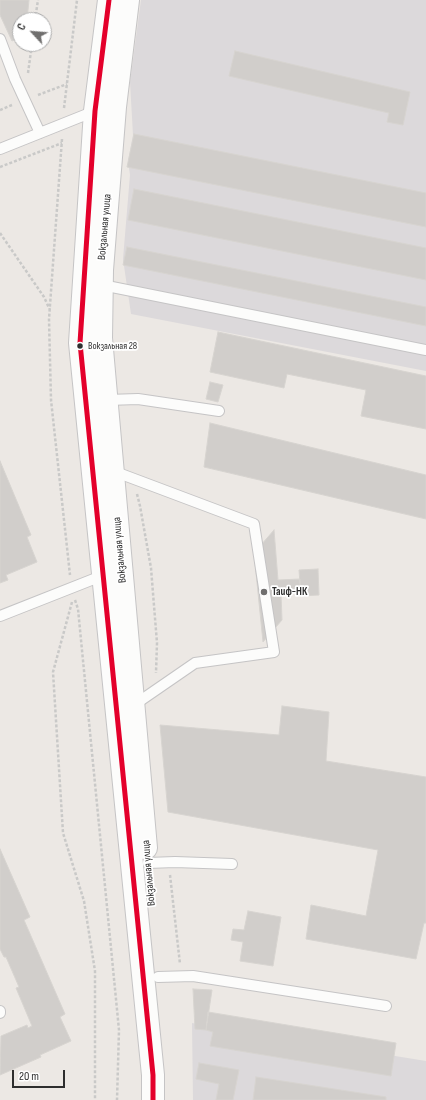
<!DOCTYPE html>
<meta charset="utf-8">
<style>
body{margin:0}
#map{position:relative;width:426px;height:1100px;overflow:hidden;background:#ece8e4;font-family:"Sofia Sans Condensed",sans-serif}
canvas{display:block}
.north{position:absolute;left:12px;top:12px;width:40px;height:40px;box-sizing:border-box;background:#fff;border:1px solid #ababab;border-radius:50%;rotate:296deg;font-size:11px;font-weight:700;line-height:16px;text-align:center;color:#2e2e2e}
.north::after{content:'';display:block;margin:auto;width:14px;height:18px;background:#706f6e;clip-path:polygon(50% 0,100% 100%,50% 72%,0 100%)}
.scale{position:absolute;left:12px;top:1070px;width:53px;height:18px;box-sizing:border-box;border:2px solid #2e2e2e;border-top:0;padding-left:5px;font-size:12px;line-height:14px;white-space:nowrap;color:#2e2e2e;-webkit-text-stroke:3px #fff;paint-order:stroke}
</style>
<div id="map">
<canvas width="426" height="1100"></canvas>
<div class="north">С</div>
<div class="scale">20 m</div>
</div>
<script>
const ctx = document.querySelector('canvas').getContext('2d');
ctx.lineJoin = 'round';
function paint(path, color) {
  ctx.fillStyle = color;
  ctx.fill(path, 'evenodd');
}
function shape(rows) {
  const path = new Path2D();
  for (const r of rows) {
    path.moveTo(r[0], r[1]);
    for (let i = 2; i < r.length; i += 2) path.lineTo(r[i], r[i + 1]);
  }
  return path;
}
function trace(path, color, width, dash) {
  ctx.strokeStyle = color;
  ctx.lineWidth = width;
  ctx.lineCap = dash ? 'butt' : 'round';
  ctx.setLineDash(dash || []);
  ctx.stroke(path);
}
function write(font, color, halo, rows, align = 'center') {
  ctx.font = font + ' "Sofia Sans Condensed",sans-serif';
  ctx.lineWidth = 3.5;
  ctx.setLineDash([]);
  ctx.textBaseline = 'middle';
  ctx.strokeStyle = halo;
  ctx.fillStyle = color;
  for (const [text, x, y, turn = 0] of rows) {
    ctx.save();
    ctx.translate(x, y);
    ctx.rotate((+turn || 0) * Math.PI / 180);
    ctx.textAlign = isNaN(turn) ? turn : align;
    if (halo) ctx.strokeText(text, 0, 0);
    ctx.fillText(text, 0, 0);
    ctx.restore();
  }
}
paint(shape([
 [141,0,426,0,426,371,131,314,123,259,130,175,128,161,133,135,130,82],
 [192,1023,426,1061,426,1100,193,1100]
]), '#dcd9db');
const building = shape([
 [0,0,29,0,27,20,20,20,20,37,12,41,0,15,0,0],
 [235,51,410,92,403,125,387,122,389,113,229,76,235,51],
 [134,134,426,193,426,227,127,167,134,134],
 [134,189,426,248,426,280,128,220,134,189],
 [127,247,426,307,426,326,123,265,127,247],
 [218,332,426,376,426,429,361,416,366,390,287,374,284,388,210,372,218,332],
 [210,382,223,385,218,402,206,399,210,382],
 [210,423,426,475,426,519,204,467,210,423],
 [0,461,31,535,27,537,37,562,6,575,8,580,0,583,0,461],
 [274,530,278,580,300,579,300,591,281,593,282,620,263,642,254,553,274,530],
 [318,569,319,595,301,596,299,570,318,569],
 [282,706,329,712,326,761,426,777,426,923,424,923,416,959,306,939,311,905,366,916,378,850,168,812,160,725,279,735,282,706],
 [0,849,30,917,24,920,65,1014,60,1017,71,1041,40,1055,41,1057,0,1075,1,1036,27,1025,28,1028,32,1026,16,988,19,987,6,957,4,957,0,949,0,849],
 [248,911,281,917,273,966,240,961,243,942,231,940,233,929,244,930,248,911],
 [193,989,212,990,206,1030,195,1029,193,989],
 [208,1012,396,1043,391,1076,210,1046,213,1032,206,1030,208,1012],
 [199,1063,239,1070,233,1100,216,1100,219,1084,196,1079,199,1063],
 [256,1077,386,1097,386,1100,253,1100,256,1077]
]);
paint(building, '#d1cecb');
trace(building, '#d7d4d0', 1);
const service = shape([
 [0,39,15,79,40,133],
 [0,149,95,111],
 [102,285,426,350],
 [107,400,138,399,219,411],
 [113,471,254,524,274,652,195,663,134,705],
 [0,616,104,575],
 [148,863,175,862,232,864],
 [158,977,193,976,386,1006],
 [0,1011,0,1013]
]);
const secondary = shape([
 [109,0,95,111,80,343,153,1075,153,1100],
 [128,0,115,107,102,270,101,338,146,848]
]);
trace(service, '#c5c4c5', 12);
trace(secondary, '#c5c4c5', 24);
trace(shape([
 [35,20,38,0],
 [28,73,32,44],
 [38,95,67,84],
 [64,108,77,0],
 [0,110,12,105],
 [62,139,49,319,51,400,70,575],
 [0,167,62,143],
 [0,233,44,297,50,310],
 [137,494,140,506,151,568,157,643,156,673],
 [75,600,78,609,119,1030,117,1100],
 [72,602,53,672,63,833,84,901,95,971,95,1100],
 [170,875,180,964]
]), '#c9c9c8', 2.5, [3, 2]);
trace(service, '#fcfcfb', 10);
trace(secondary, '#fcfcfb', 22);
trace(shape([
 [109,0,95,111,80,343,153,1075,153,1100]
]), '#e4002b', 5);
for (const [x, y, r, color] of [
 [80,346,3.5,"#2e2e2e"],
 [264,592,4,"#706f6e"]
]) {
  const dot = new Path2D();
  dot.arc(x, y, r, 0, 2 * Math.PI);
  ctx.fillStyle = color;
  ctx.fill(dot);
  trace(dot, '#fff', 1.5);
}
write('10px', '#2e2e2e', '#fff', [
 ["Вокзальная 28",88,346]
], 'left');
write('11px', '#2e2e2e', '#fff', [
 ["Вокзальная улица",105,227,-85],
 ["Вокзальная улица",120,550,-95],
 ["Вокзальная улица",149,873,-95]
]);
write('bold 11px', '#2e2e2e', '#fff', [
 ["Таиф-НК",272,592]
], 'left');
</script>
